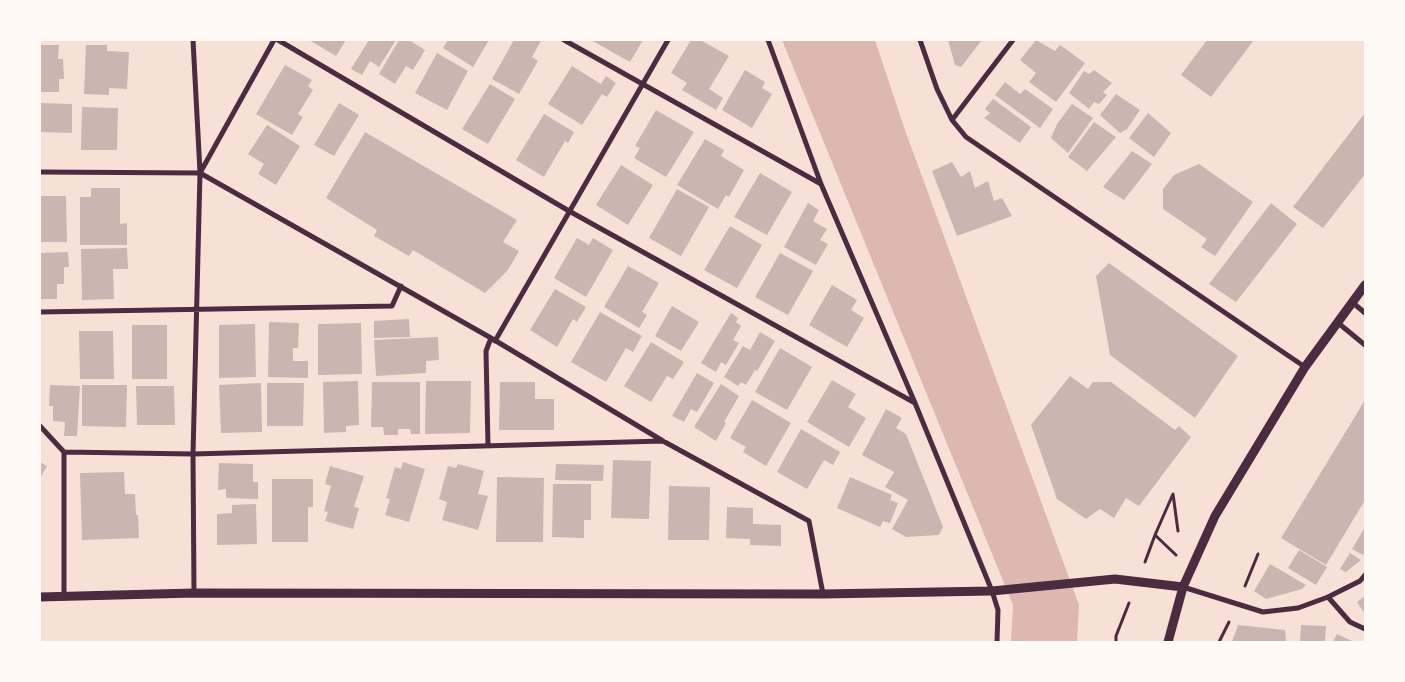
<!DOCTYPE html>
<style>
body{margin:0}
#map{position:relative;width:1405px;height:682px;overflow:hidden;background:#f7e1d7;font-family:"Open Sans",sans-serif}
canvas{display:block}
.frame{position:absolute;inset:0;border:41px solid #fffaf5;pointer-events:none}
</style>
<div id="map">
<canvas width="1405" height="682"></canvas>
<div class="frame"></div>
</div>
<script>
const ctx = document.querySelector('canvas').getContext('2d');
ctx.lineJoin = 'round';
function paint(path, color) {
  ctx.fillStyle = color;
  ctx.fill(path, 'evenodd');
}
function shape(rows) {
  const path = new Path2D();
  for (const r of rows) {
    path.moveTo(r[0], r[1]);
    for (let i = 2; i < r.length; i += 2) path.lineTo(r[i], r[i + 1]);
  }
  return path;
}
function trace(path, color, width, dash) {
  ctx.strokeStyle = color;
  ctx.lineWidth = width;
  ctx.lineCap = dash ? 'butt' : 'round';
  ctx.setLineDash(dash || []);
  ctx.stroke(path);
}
paint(shape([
 [782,40,875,40,905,130,1079,605,1077,642,1011,642,1013,605]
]), '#dcb8b0');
paint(shape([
 [309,40,346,40,336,56],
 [369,40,396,40,379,67,370,61,362,75,351,69],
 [399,40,409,40,425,50,413,70,406,66,395,84,379,74],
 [448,40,489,40,473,67,443,48],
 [514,40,541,41,532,57,538,61,519,94,492,79],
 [591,40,643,40,630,62],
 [691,40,700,40,729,56,709,89,723,98,716,110,682,90,687,83,671,73],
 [948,40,982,40,961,67,955,65],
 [1036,40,1055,51,1060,45,1085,63,1056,102,1029,82,1036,73,1020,60],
 [1207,40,1254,40,1211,97,1181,75],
 [40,45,59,45,58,59,63,59,64,79,59,79,59,92,40,92],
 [86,45,107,45,107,51,129,52,127,89,109,88,109,95,84,94],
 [437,53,468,71,447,110,415,93],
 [285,65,312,80,308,86,313,90,298,114,303,117,292,135,256,114],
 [572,66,601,84,606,76,616,83,607,97,602,94,582,125,548,104],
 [745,70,765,82,762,88,772,94,752,128,722,110],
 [1094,70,1112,83,1103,92,1107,95,1099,104,1094,102,1089,109,1069,93,1084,71,1089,74],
 [1005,82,1020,94,1025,89,1053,109,1040,128,995,95],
 [490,84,515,99,488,144,462,129],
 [1116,94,1140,110,1127,129,1120,133,1100,115],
 [993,99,1031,127,1020,143,984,118,990,113,985,109],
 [40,103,72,104,72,133,40,132],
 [339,103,359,115,334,156,314,145],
 [1072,104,1093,118,1068,153,1051,138,1057,124],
 [82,107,118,108,117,150,81,150],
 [656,110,694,132,666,177,634,158,640,148,635,146],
 [1148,113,1171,133,1154,157,1129,138],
 [1365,113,1365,174,1323,228,1293,207],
 [544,114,574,132,568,143,565,141,544,177,516,160],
 [1094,122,1116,137,1087,171,1068,157],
 [267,125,300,146,276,185,258,174,264,164,248,154],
 [365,132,517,220,503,242,519,251,508,270,485,293,413,250,409,256,374,236,377,230,326,198],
 [705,139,724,150,721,156,744,170,729,197,726,195,718,209,677,185],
 [1132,151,1152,164,1124,200,1103,187],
 [952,162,961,177,970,171,975,188,988,181,994,201,1002,198,1012,216,957,236,932,171],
 [1199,164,1253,202,1215,256,1201,247,1207,239,1163,209,1163,189,1174,175],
 [621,165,653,185,628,225,596,205],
 [760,173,792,192,767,235,734,217],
 [91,188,120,188,120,224,127,223,127,245,80,245,80,197,91,197],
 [677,189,709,207,681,256,649,238],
 [40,196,66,196,67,242,40,242],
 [808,203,819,210,813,221,827,229,820,240,828,244,816,265,784,247],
 [1271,203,1297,224,1236,302,1209,284],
 [730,226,762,245,737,288,704,270],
 [577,238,589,245,593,238,613,250,586,297,554,278],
 [127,248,128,269,113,269,114,299,82,300,81,249],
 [68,252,69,267,64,267,64,284,57,284,57,299,40,299,40,253],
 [780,253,813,271,788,315,755,297],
 [1109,263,1238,356,1195,418,1110,355,1096,276],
 [628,266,659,283,642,312,647,315,639,328,604,307],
 [832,285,857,300,851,310,864,318,847,347,809,325],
 [555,289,586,307,577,322,573,319,557,347,530,330],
 [672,306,699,322,681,351,655,336],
 [600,312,642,336,633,352,626,348,606,382,571,362],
 [731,313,738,318,736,322,741,326,733,340,739,343,726,365,721,362,716,372,701,363],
 [409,319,410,337,374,338,374,321],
 [269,322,299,323,298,348,293,348,293,361,308,361,308,378,268,377],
 [361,323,362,374,318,375,318,324],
 [255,324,256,377,219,378,219,325],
 [132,325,167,325,167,379,132,379],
 [79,331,113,331,114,379,80,379],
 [760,332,775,341,757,371,755,370,746,385,741,382,738,386,724,377,743,346,750,350],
 [438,337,439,360,426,361,426,373,376,376,374,340],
 [651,342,684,362,673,379,667,376,651,402,624,386],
 [780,348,812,367,787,410,755,392],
 [697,373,714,383,697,412,691,409,684,422,672,416],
 [1070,376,1088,389,1093,382,1111,382,1175,430,1179,426,1191,437,1139,506,1126,498,1114,518,1100,509,1086,519,1057,499,1031,425],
 [832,380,856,394,848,407,866,418,849,447,807,422],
 [358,381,359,425,346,426,346,432,324,433,323,382],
 [426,381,471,381,470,433,425,434],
 [372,382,420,382,420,434,411,434,410,429,398,429,398,435,384,435,383,427,371,427],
 [500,382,535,382,535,399,554,399,554,430,499,430],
 [261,383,262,432,221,433,219,385],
 [267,383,304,383,303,426,267,426],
 [721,384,739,396,724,422,726,423,716,441,694,427],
 [50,385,80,386,77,436,64,436,65,422,53,421,53,406,49,406],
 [82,385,127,385,126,427,82,426],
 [136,386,174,386,175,425,137,425],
 [752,400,791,423,766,466,743,452,746,447,730,438],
 [1365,400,1365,500,1326,565,1281,538],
 [886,409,902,418,896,428,906,434,943,527,939,535,906,537,892,529,908,500,885,487,894,472,862,455],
 [801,429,840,452,833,465,824,460,807,489,777,472],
 [613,460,651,461,649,519,611,518],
 [40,462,47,466,40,478],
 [403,462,425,469,409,522,385,515,390,499,386,498,395,467,401,469],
 [219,463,253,464,253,482,258,482,258,499,226,498,226,489,218,490],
 [458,464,484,471,478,494,488,496,478,530,442,520,447,502,439,499,448,466,456,468],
 [556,464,604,465,603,481,555,480],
 [330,466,364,476,354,507,359,508,353,529,325,521,328,512,324,511,331,486,325,484],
 [124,472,125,494,135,494,136,515,138,515,139,538,82,540,80,473],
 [497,477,544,478,543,542,496,542],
 [850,477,892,495,890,500,898,503,890,523,883,521,880,527,837,508],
 [272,479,313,479,313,507,308,507,308,542,272,542],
 [553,484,591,484,591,520,584,520,584,538,552,537],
 [669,486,710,487,709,540,668,540],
 [256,504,257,544,217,545,217,514,232,513,232,505],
 [727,507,753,508,753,524,781,525,781,546,750,545,750,539,726,538],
 [1365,527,1365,551,1363,555,1352,549],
 [1299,550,1327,567,1316,585,1288,568],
 [1350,553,1361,560,1346,572,1340,569],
 [1270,564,1306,585,1302,589,1266,599,1254,591],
 [1365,596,1365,614,1357,602],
 [1238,625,1285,630,1286,642,1232,642],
 [1301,625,1326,626,1325,642,1300,642],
 [1337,634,1354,642,1333,642]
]), '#ccb4b1');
trace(shape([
 [1155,535,1173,494,1178,531],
 [1145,562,1155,535,1176,555],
 [1245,586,1258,554],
 [1116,642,1116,636,1129,603],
 [1219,642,1229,622]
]), '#4a2c40', 3);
trace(shape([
 [193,40,200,172],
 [278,40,569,211,915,403],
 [564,40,821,184],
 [768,40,821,184,915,403,992,591,998,610,997,642],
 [920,40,937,89,952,120,966,137,1305,367],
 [952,120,1013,40],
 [40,172,200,173,491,338,663,441,809,521,823,594],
 [1352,302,1365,313],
 [40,312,392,306,401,286],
 [1337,322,1365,345],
 [495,341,668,40],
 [40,426,64,452,193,454,663,441],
 [488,446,486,351,491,338],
 [64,452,64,597],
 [1183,587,1263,612,1298,608,1328,597,1360,581,1365,575],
 [194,593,193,454,200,173,274,40],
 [1328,597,1350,622,1365,629]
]), '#4a2c40', 5);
trace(shape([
 [40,597,194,593,823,594,992,591,1115,579,1183,587],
 [1168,642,1183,587,1215,516,1305,367,1365,285]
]), '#4a2c40', 9);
</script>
